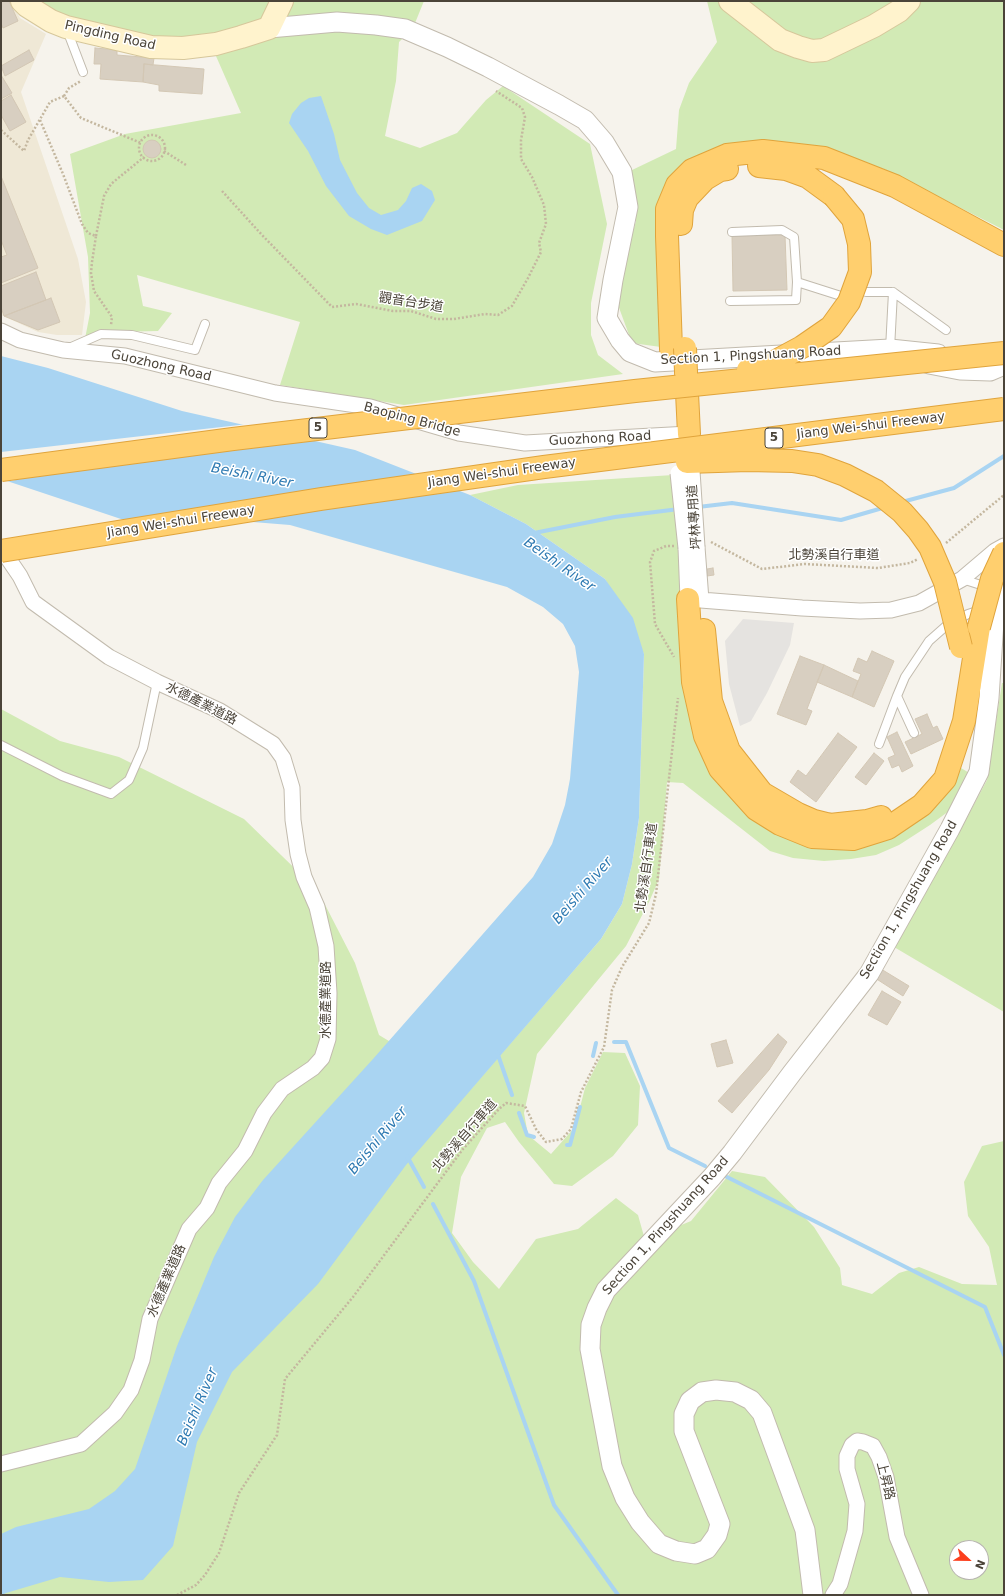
<!DOCTYPE html>
<meta charset="utf-8">
<style>
body{margin:0}
#map{position:relative;width:1005px;height:1596px;overflow:hidden;background:#f6f3ec;font-family:"DejaVu Sans",sans-serif}
canvas{display:block}
.frame{position:absolute;inset:0;border:2px solid #4b4439;pointer-events:none}
.north{position:absolute;left:949px;top:1540px;width:40px;height:40px;box-sizing:border-box;background:#fff;border:1px solid #b7b4b0;border-radius:50%;rotate:112deg;font-size:11px;font-weight:700;line-height:16px;text-align:center;color:#4b4439}
.north::after{content:'';display:block;margin:auto;width:14px;height:18px;background:#fc3f1d;clip-path:polygon(50% 0,100% 100%,50% 72%,0 100%)}
</style>
<div id="map">
<canvas width="1005" height="1596"></canvas>
<div class="frame"></div>
<div class="north">N</div>
</div>
<script>
const ctx = document.querySelector('canvas').getContext('2d');
ctx.lineJoin = 'round';
function paint(path, color) {
  ctx.fillStyle = color;
  ctx.fill(path, 'evenodd');
}
function shape(rows) {
  const path = new Path2D();
  for (const r of rows) {
    if (r.length === 3) {
      path.moveTo(r[0] + r[2], r[1]);
      path.arc(r[0], r[1], r[2], 0, 2 * Math.PI);
      continue;
    }
    path.moveTo(r[0], r[1]);
    for (let i = 2; i < r.length; i += 2) path.lineTo(r[i], r[i + 1]);
  }
  return path;
}
function trace(path, color, width, dash) {
  ctx.strokeStyle = color;
  ctx.lineWidth = width;
  ctx.lineCap = dash ? 'butt' : 'round';
  ctx.setLineDash(dash || []);
  ctx.stroke(path);
}
function write(font, color, halo, rows, align = 'center') {
  ctx.font = font + ' "DejaVu Sans","Noto Sans TC",sans-serif';
  ctx.lineWidth = 3;
  ctx.setLineDash([]);
  ctx.textBaseline = 'middle';
  ctx.strokeStyle = halo;
  ctx.fillStyle = color;
  for (const [text, x, y, turn = 0] of rows) {
    ctx.save();
    ctx.translate(x, y);
    ctx.rotate((+turn || 0) * Math.PI / 180);
    ctx.textAlign = isNaN(turn) ? turn : align;
    if (halo) ctx.strokeText(text, 0, 0);
    ctx.fillText(text, 0, 0);
    ctx.restore();
  }
}
paint(shape([
 [1,1,10,1,20,18,46,34,21,92,78,259,86,302,82,335,57,335,38,332,1,315]
]), '#efe8d6');
paint(shape([
 [40,1,424,1,413,28,399,42,396,81,385,136,420,148,457,133,486,100,503,86,590,144,607,224,591,303,591,335,598,355,623,374,404,405,280,385,300,322,137,275,143,306,172,313,158,331,115,332,84,344,90,313,88,257,70,154,125,134,241,113,212,47,60,18],
 [707,1,1004,1,1004,230,884,169,800,151,743,148,671,186,668,348,632,343,618,305,621,274,636,221,633,182,630,171,676,149,679,110,689,83,717,42],
 [673,475,696,705,746,802,874,840,956,765,971,774,949,811,930,825,899,845,876,855,851,859,824,861,793,858,770,851,683,783,667,782,659,879,649,902,626,946,537,1054,524,1113,528,1135,551,1154,575,1127,585,1088,603,1052,625,1053,640,1086,638,1125,613,1156,572,1186,554,1184,519,1142,505,1122,487,1128,461,1177,452,1233,473,1262,499,1289,536,1239,578,1229,616,1198,638,1215,645,1240,691,1221,732,1171,765,1177,814,1227,840,1268,842,1285,872,1294,899,1273,919,1267,962,1284,997,1285,989,1247,968,1216,964,1182,982,1146,1004,1141,1004,1595,1,1595,1,709,60,741,119,757,244,819,318,891,355,963,379,1035,470,1090,601,939,622,904,632,864,639,818,644,654,605,579,526,524,470,495,518,485],
 [957,1548,981,1548,981,1572,957,1572],
 [1002,683,1004,683,1004,1012,894,947,954,842,987,780]
]), '#d2eab5');
paint(shape([
 [743,619,794,623,790,645,767,693,751,721,740,726,729,684,725,641]
]), '#e5e3e0');
paint(shape([
 [321,96,334,134,340,160,357,193,369,208,381,215,398,210,406,201,412,188,421,184,432,191,435,200,422,221,387,235,371,229,349,216,326,186,308,151,289,123,292,114,301,103,309,98],
 [1,356,48,368,182,411,355,450,470,495,526,524,605,579,633,618,644,654,639,818,632,864,622,904,601,939,406,1165,318,1284,232,1372,197,1442,173,1546,143,1580,109,1582,60,1577,6,1593,2,1595,1,1534,16,1527,89,1509,115,1491,135,1469,177,1346,214,1257,235,1217,263,1180,373,1059,533,877,552,844,565,805,570,779,579,672,575,646,563,624,543,607,507,587,290,525,203,518,124,520,1,479]
]), '#a9d4f2');
paint(shape([
 [248,424,322,440,80,468,5,482,1,481,1,452]
]), '#f6f3ec');
trace(shape([
 [902,502,954,488,1004,456],
 [698,507,732,503,841,520,886,507],
 [534,533,615,517,679,509],
 [614,1042,626,1042,669,1148,705,1166],
 [497,1052,512,1095],
 [593,1056,596,1043],
 [519,1113,527,1135,534,1137],
 [567,1145,570,1145,580,1107],
 [407,1156,424,1187],
 [727,1177,985,1307,1004,1355],
 [433,1204,474,1281,554,1505,618,1595]
]), '#a9d4f2', 4);
const building = shape([
 [1,1,9,1,18,21,3,28,1,23,1,1],
 [95,48,117,50,117,55,154,58,153,65,144,64,143,82,100,79,101,64,94,64,95,48],
 [29,50,34,60,5,76,1,66,29,50],
 [144,64,204,69,202,94,159,91,159,85,143,82,144,64],
 [1,75,12,93,1,99,1,75],
 [11,95,26,122,10,131,1,115,1,101,11,95],
 [152,149,9],
 [1,176,38,268,1,283,1,257,7,255,1,240,1,176],
 [785,235,787,290,733,291,732,236,785,235],
 [36,272,46,300,4,316,1,307,1,286,36,272],
 [51,298,60,322,38,330,4,316,51,298],
 [713,568,714,575,707,576,707,569,713,568],
 [872,651,894,661,874,707,852,697,861,674,853,671,858,658,867,662,872,651],
 [800,656,824,665,807,709,812,711,806,725,777,714,800,656],
 [824,665,858,681,852,697,817,682,824,665],
 [927,714,933,728,937,726,943,739,911,754,905,742,922,734,915,719,927,714],
 [897,732,913,766,902,772,899,765,892,768,888,758,895,755,887,737,897,732],
 [838,733,857,747,816,802,790,782,798,770,806,776,838,733],
 [874,753,884,761,866,785,855,777,874,753],
 [881,969,909,986,903,996,875,978,881,969],
 [882,991,901,1002,887,1025,868,1015,882,991],
 [778,1034,787,1042,769,1070,732,1113,718,1101,778,1034],
 [726,1040,733,1063,717,1067,711,1044,726,1040]
]);
paint(building, '#d8cfc1');
trace(building, '#d3c7b4', 1);
const service = shape([
 [67,30,83,72],
 [732,232,782,230,794,237,797,282],
 [866,292,893,292,890,349],
 [893,292,946,330],
 [730,301,796,300,797,282,841,296],
 [69,348,101,334,132,335,195,350,205,324],
 [962,579,984,586,986,590],
 [914,733,897,696,905,677,929,641,946,626,968,614,980,610],
 [879,744,897,696],
 [1,745,62,776,111,794,129,780,143,748,157,682]
]);
const minor = shape([
 [1,331,20,340,63,350,125,356,275,393,370,407,459,433,525,443,689,434,690,443],
 [697,547,701,600],
 [1,548,20,576,33,602,109,657,157,682,220,711,273,744,283,758,292,788,293,820,298,854,304,877,317,907,326,946,329,993,328,1039,322,1058,313,1068,282,1089,264,1113,245,1151,219,1183,207,1208,189,1229,150,1319,142,1360,131,1390,115,1413,81,1444,1,1464],
 [686,548,688,599,802,608,860,611,891,610,919,603,962,579,995,551,1004,546],
 [833,1595,840,1584,855,1531,857,1504,847,1469,847,1456,852,1445,857,1441,863,1442,873,1446,879,1457,886,1477,897,1537,921,1595]
]);
const tertiary = shape([
 [269,28,337,22,376,25,405,29,447,47,488,67,559,105,585,120,604,142,622,172,628,207,613,280,607,318,620,340,630,352,655,362,890,349,938,354],
 [929,364,960,370,990,371,1004,365],
 [813,1595,805,1530,762,1413,751,1400,735,1392,716,1390,702,1392,690,1401,684,1414,684,1431,720,1524,717,1535,707,1549,695,1554,676,1551,659,1544,640,1522,625,1498,612,1466,590,1349,591,1325,597,1308,606,1290,712,1177,732,1153,792,1073,869,974,950,829,979,772,989,698,995,606,1004,580]
]);
const secondary = shape([
 [22,1,27,6,51,21,66,27,151,47,183,48,216,44,241,37,269,28,282,1],
 [730,1,780,40,798,47,812,51,824,50,874,26,899,11,909,1]
]);
const motorway = shape([
 [759,166,786,169,808,177,834,196],
 [681,224,682,210,687,198,705,179,720,170,727,169],
 [671,349,667,236,667,209,677,185,692,170,727,155,763,151,824,158,895,186,1004,245],
 [686,372,689,434],
 [688,599,693,682,705,736,720,769,756,809,780,824,812,837,853,839,888,828,922,805,945,779,964,721,979,627],
 [704,630,711,701,729,751,762,793,798,814,814,821,830,825,867,821,881,817]
]);
trace(service, '#c2bbae', 10);
trace(minor, '#c2bbae', 17);
trace(tertiary, '#c2bbae', 21);
trace(secondary, '#d6c79b', 24);
trace(motorway, '#e0a43c', 24);
trace(shape([
 [64,96,69,88,81,81],
 [40,120,63,174,82,224,88,233,96,236,92,262,91,273,94,291,112,317,111,325],
 [1,130,24,151,28,140,50,102,64,96,81,118,141,143],
 [152,148,13],
 [164,151,186,165],
 [222,191,262,235,332,307,356,304,393,311,411,311,436,319,454,319,485,314,498,315,512,306,528,278,541,252,539,243,546,224,544,205,532,177,521,159,521,140,525,117,522,108,496,91],
 [96,236,104,196,111,184,144,157],
 [711,542,762,569,805,564,878,568,910,563,918,559],
 [946,543,1004,495],
 [674,546,666,546,654,551,650,562,655,624,674,657],
 [177,1595,196,1585,205,1575,219,1553,239,1493,277,1435,285,1379,353,1297,463,1149,499,1109,506,1103,525,1106,536,1129,546,1142,562,1139,571,1129,581,1092,604,1047,612,990,622,967,649,923,656,894,678,698]
]), '#c4b79f', 2.5, [2, 2]);
trace(service, '#fff', 8);
trace(minor, '#fff', 15);
trace(tertiary, '#fff', 19);
trace(secondary, '#fff3cd', 22);
trace(motorway, '#ffcf6e', 22);
const minorBridge = shape([
 [692,471,697,547],
 [678,473,686,548]
]);
const motorwayBridge = shape([
 [685,348,686,372],
 [748,370,774,362,802,347,831,327,849,302,860,272,859,244,853,219,834,196],
 [687,462,748,460,792,461,818,465,845,475,876,491,902,512,918,530,930,547,945,582,961,647],
 [1,470,233,439,635,391,1004,353],
 [1,551,321,499,544,467,1004,409],
 [979,627,992,579,1004,553]
]);
trace(minorBridge, '#c2bbae', 17, []);
trace(motorwayBridge, '#e0a43c', 24, []);
trace(minorBridge, '#fff', 15);
trace(motorwayBridge, '#ffcf6e', 22);
for (const [x, y, w] of [
 [318,428,18],
 [774,438,18]
]) {
  const box = new Path2D();
  box.roundRect(x - w / 2, y - 10, w, 20, 3);
  ctx.fillStyle = '#fff';
  ctx.fill(box);
  trace(box, '#4b4439', 1);
}
write('bold 12px', '#4b4439', null, [
 ["5",318,428],
 ["5",774,438]
]);
write('13px', '#4b4439', '#fff', [
 ["Pingding Road",110,36,13],
 ["觀音台步道",411,303,9],
 ["Section 1, Pingshuang Road",751,356,-3],
 ["Guozhong Road",161,366,13],
 ["Baoping Bridge",412,420,15],
 ["Jiang Wei-shui Freeway",871,426,-7],
 ["Guozhong Road",600,439,-3],
 ["Jiang Wei-shui Freeway",502,473,-8],
 ["坪林專用道",695,517,-94],
 ["Jiang Wei-shui Freeway",181,522,-9],
 ["北勢溪自行車道",834,556],
 ["水德產業道路",201,704,27],
 ["北勢溪自行車道",647,868,-82],
 ["Section 1, Pingshuang Road",909,900,-60],
 ["水德產業道路",327,1000,-90],
 ["北勢溪自行車道",465,1136,-49],
 ["Section 1, Pingshuang Road",666,1226,-48],
 ["水德產業道路",167,1281,-67],
 ["上昇路",885,1481,76]
]);
write('italic 14px', '#2e7ab2', '#fff', [
 ["Beishi River",252,476,11],
 ["Beishi River",559,565,35],
 ["Beishi River",583,891,-49],
 ["Beishi River",378,1141,-50],
 ["Beishi River",198,1407,-67]
]);
</script>
